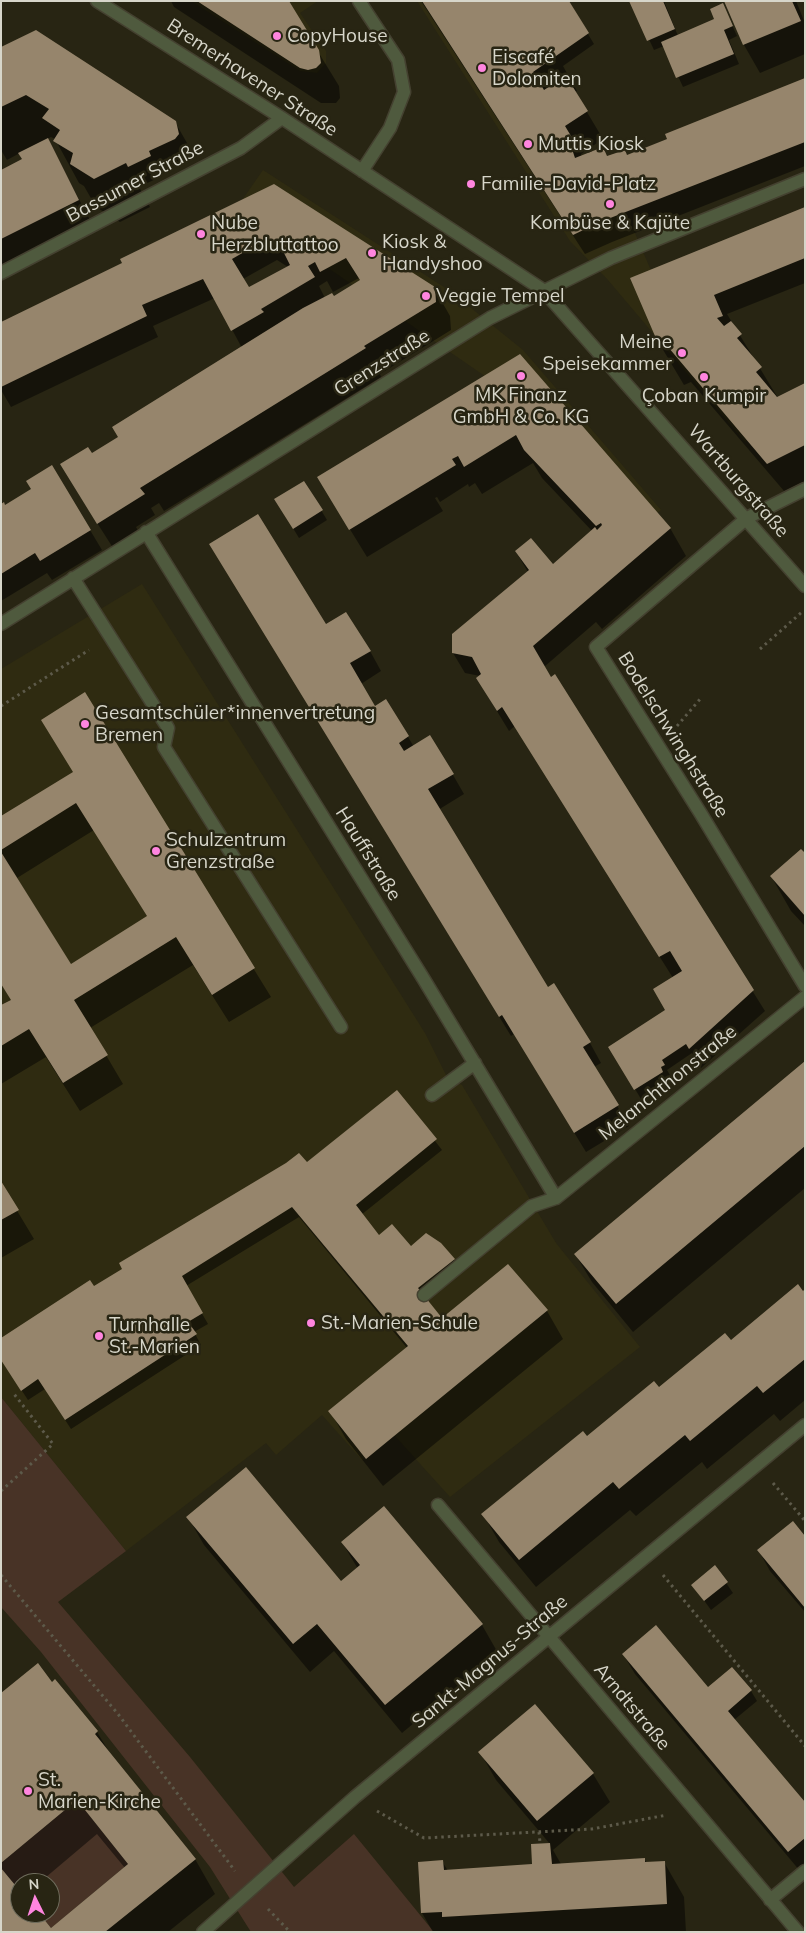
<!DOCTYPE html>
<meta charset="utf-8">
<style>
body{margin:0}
#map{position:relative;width:806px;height:1933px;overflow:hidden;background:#282513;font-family:Mulish,sans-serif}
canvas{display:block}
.frame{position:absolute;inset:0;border:2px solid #d7d6ca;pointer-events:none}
.north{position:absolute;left:10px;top:1873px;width:50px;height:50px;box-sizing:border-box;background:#282513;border:1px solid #6e6c5c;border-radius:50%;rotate:356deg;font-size:14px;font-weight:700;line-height:20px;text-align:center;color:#d7d6ca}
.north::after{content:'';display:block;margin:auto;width:18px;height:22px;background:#ff85df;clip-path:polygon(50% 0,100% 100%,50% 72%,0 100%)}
</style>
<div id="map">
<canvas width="806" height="1933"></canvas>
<div class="frame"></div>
<div class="north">N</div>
</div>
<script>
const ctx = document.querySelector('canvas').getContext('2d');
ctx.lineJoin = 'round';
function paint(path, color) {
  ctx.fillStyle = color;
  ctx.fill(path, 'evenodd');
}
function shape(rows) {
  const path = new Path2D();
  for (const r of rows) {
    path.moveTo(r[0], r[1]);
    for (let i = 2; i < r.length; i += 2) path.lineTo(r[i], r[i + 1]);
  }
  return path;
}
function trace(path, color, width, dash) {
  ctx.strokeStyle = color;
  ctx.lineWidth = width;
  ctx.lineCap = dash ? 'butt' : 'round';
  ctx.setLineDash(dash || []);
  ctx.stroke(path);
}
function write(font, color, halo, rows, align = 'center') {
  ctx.font = font + ' Mulish,sans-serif';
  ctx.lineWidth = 5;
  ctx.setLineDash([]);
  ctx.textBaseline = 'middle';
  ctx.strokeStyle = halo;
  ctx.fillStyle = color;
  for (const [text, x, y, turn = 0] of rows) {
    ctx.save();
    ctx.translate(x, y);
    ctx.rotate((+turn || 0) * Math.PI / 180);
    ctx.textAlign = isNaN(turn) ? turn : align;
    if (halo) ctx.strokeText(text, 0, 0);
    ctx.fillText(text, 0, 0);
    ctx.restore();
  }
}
paint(shape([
 [191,1,318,1,300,13,326,51,326,63,317,73,300,71],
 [417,1,459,1,581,193,613,182,671,317,771,421,745,442,608,280,570,241],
 [263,170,450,291,523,350,661,510,637,529,508,392,238,206],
 [142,584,425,1033,447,1077,462,1085,556,1243,640,1347,450,1497,394,1435,362,1460,322,1415,276,1455,266,1443,126,1551,1,1397,1,669]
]), '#2f2b11');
paint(shape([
 [1,1397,126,1551,58,1602,190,1757,294,1887,354,1834,434,1932,251,1932,210,1867,41,1652,1,1607],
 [77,1800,128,1864,51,1928,39,1913,50,1913,50,1883,20,1883,20,1891,1,1868,1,1863]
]), '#483326');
paint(shape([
 [171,1,287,1,339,86,340,98,336,103,321,103,174,7],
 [421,1,568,1,594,44,563,66,577,91,575,92,603,139,581,154,582,157,627,156,805,80,805,166,612,242,585,254],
 [631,1,664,1,678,36,716,20,723,5,737,36,729,40,739,64,683,87,664,46,654,50],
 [726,1,796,1,805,23,805,54,760,73,744,45],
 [1,48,175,122,187,143,190,155,187,159,159,172,162,176,139,187,150,207,120,222,96,207,84,186,79,183,55,139,51,137,47,139,90,220,1,265,1,171,24,160,20,153,7,160,1,150],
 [274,185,434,288,450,316,451,330,380,374,381,377,164,511,159,503,151,508,155,515,136,527,141,536,115,551,78,493,119,437,242,348,215,298,153,326,158,337,11,407,1,390,1,323,123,264],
 [277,260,288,267,248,288,243,279],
 [359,278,361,281,333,297,325,298,319,286,327,281,333,292],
 [805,208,805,283,727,314,778,398,805,385,805,481,784,491,691,382,684,385,659,343],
 [520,356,670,528,686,556,602,629,596,622,544,667,551,678,555,676,765,1011,701,1068,692,1053,667,1070,670,1075,665,1078,668,1083,641,1099,610,1047,667,1011,673,978,515,726,509,731,489,698,480,676,465,673,453,653,528,572,516,552,556,569,592,531,542,478,533,463,482,494,475,483,469,487,468,484,440,502,437,497,435,498,443,511,367,557,335,505],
 [1,505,90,530,102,550,52,580,47,573,1,601],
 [282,510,321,510,327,520,299,538],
 [222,564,370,651,381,671,361,684,375,707,386,700,414,747,453,775,464,794,438,810,548,988,590,1043,601,1063,594,1067,629,1126,586,1152,514,1034,511,1036],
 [84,694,271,997,229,1022,193,965,90,1028,123,1084,80,1111,46,1057,1,1084,1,1007,12,1000,1,984,1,818,74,773],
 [94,830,148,917,71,965,17,878],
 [805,855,805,926,791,911,771,876],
 [805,1063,805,1188,633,1332,592,1282,575,1254],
 [397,1092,442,1150,361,1215,379,1237,454,1259,460,1269,424,1298,441,1320,508,1266,547,1311,563,1339,383,1486,346,1439,330,1411,407,1348,299,1217,186,1286,208,1324,194,1332,201,1345,71,1429,45,1389,28,1400,1,1359,94,1287,307,1163],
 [1,1184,34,1239,1,1258],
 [805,1291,805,1400,780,1421,774,1414,707,1469,702,1462,636,1516,630,1510,536,1587,499,1542,483,1514,587,1438],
 [188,1517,341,1583,358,1569,342,1542,482,1625,498,1653,402,1733,334,1651,310,1672,204,1545],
 [805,1538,805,1612,770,1571,759,1551],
 [715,1567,733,1593,711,1610,693,1585],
 [623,1654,711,1692,732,1669,751,1691,757,1701,734,1720,805,1804,805,1867,800,1871,635,1674],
 [52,1684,97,1732,111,1755,195,1859,215,1894,168,1932,1,1932,1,1695],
 [97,1834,125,1868,51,1929,37,1913,20,1913,20,1883,39,1883],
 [535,1705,593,1774,610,1802,553,1850,561,1864,644,1859,647,1863,664,1862,684,1897,686,1932,433,1932,422,1913,442,1861,448,1871,533,1866,550,1844,496,1780,480,1752]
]), '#0007');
paint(shape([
 [197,1,289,1,319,50,321,63,316,68,308,70,300,68],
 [422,1,569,1,589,33,533,72,544,90,566,76,588,111,565,126,574,141,570,143,575,158,603,147,607,156,625,150,627,155,667,139,665,134,805,78,805,142,600,222,573,235],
 [629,1,663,1,675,29,647,41],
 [724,1,792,1,801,21,743,45],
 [723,3,733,26,724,30,734,54,676,78,661,42,714,19,710,9],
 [36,30,176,121,179,134,175,139,149,151,151,156,128,167,126,163,94,179,70,164,73,153,53,141,60,130,42,118,49,109,26,95,1,107,1,47],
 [48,138,79,200,1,239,1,170,22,159,18,153],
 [274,184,435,287,436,302,364,346,366,348,140,488,145,494,97,524,60,464,88,447,92,453,118,437,112,427,303,308,332,293,334,296,360,280,346,258,320,272,315,262,308,266,315,277,261,309,264,312,231,331,203,279,142,305,147,316,1,387,1,322,122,263,120,259],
 [265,240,284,253,290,265,249,287,232,259],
 [805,207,805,258,714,295,723,316,717,318,724,326,731,321,742,334,737,338,762,367,756,372,777,397,805,383,805,445,767,464,663,341,658,343,630,278],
 [520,354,671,528,533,646,551,677,555,674,754,990,689,1049,686,1044,662,1060,665,1065,661,1067,663,1072,634,1090,608,1047,665,1010,653,989,682,971,670,951,659,957,502,707,497,711,476,678,481,674,472,657,452,653,452,634,529,570,515,551,531,538,553,564,595,527,597,530,602,525,601,523,596,526,524,450,516,435,464,467,458,456,452,459,456,465,349,530,317,477],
 [52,465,91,530,40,561,35,553,1,574,1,504,4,502,5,505,31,489,26,481],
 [304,481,323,510,293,529,274,499],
 [258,514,326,624,346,612,371,651,350,663,375,706,386,699,409,736,399,743,404,751,430,735,454,774,428,789,548,987,554,983,591,1042,583,1047,619,1105,574,1133,502,1015,499,1017,209,544],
 [85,692,255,968,212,995,176,937,74,1000,108,1055,63,1083,29,1029,1,1046,1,1005,11,1000,1,984,1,852,71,964,147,916,76,803,1,850,1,816,73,772,41,720],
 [801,849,805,853,805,916,770,876],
 [805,1061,805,1146,616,1304,574,1254],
 [397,1090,437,1139,356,1205,379,1235,392,1224,411,1246,426,1233,441,1243,455,1259,418,1288,442,1318,508,1264,548,1310,366,1459,328,1411,408,1346,292,1207,182,1276,203,1313,188,1322,197,1334,65,1420,38,1379,21,1391,1,1360,1,1338,90,1280,94,1286,122,1269,119,1263,286,1163,299,1153,307,1162],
 [1,1181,19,1210,1,1220],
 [798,1284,803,1291,805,1289,805,1359,763,1393,757,1386,690,1441,685,1435,619,1489,613,1482,519,1560,481,1514,583,1431,587,1436,654,1381,659,1387,725,1333,731,1340],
 [246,1467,341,1581,360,1565,341,1542,384,1506,483,1624,385,1705,317,1624,293,1644,186,1517],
 [793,1521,805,1536,805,1608,757,1550],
 [715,1565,728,1582,704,1601,691,1585],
 [656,1625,708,1687,732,1667,752,1690,728,1711,805,1802,805,1838,788,1852,622,1654],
 [38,1663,52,1682,55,1679,98,1731,95,1734,196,1859,105,1932,1,1932,1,1868,20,1891,20,1913,39,1913,51,1928,128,1864,77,1800,1,1863,1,1693],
 [535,1704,594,1773,537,1821,478,1752],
 [550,1843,552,1864,645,1858,645,1862,665,1861,667,1904,442,1917,442,1912,421,1913,418,1862,443,1860,444,1870,532,1864,531,1844]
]), '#96856c');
const minor = shape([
 [97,1,282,118,543,290,805,586],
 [359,1,398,60,404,92,390,128,362,171],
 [1,273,241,148,282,118],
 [805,489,747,518,596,647,701,814,805,986],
 [146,532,423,978,556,1198],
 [73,578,168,728,164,747,341,1027],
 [1,624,490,318,611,258,805,179],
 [432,1095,475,1063],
 [424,1295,532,1206,556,1198,805,997],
 [438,1505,798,1932],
 [770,1900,805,1871],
 [203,1932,355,1797,805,1425]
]);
trace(minor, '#444130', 15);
trace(shape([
 [760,649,802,612],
 [1,706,89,650],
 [677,726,701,698],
 [773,1483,805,1521],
 [1,1491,53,1444,14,1394],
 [1,1575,118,1714,235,1871],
 [663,1575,805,1746],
 [377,1811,424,1838,592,1829,667,1815],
 [539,1832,540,1843],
 [268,1909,290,1932]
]), '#5d5a4a', 3, [2.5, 4]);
trace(minor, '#4f5a3e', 12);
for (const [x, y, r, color] of [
 [277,36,5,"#ff85df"],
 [482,68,5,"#ff85df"],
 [528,144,5,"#ff85df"],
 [471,184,5,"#ff85df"],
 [610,204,5,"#ff85df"],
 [201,234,5,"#ff85df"],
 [372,253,5,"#ff85df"],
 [426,296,5,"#ff85df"],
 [682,353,5,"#ff85df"],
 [521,376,5,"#ff85df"],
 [704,377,5,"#ff85df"],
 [85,724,5,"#ff85df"],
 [156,851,5,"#ff85df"],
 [311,1323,5,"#ff85df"],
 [99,1336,5,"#ff85df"],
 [28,1791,5,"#ff85df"]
]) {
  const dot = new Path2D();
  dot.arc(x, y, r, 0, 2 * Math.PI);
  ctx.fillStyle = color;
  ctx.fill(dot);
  trace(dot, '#282513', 2);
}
write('19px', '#d7d6ca', '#282513', [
 ["CopyHouse",287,36],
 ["Eiscafé",492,57],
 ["Dolomiten",492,79],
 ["Muttis Kiosk",538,144],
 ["Familie-David-Platz",481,184],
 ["Nube",211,223],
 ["Herzbluttattoo",211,245],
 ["Kombüse & Kajüte",610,223,"center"],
 ["Kiosk &",382,242],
 ["Handyshoo",382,264],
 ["Veggie Tempel",436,296],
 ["Meine",672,342,"right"],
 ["Speisekammer",672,364,"right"],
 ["MK Finanz",521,395,"center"],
 ["GmbH & Co. KG",521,417,"center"],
 ["Çoban Kumpir",704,396,"center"],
 ["Gesamtschüler*innenvertretung",95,713],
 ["Bremen",95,735],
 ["Schulzentrum",166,840],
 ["Grenzstraße",166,862],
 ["St.-Marien-Schule",321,1323],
 ["Turnhalle",109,1325],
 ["St.-Marien",109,1347],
 ["St.",38,1780],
 ["Marien-Kirche",38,1802]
], 'left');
write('19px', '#d7d6ca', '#282513', [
 ["Bremerhavener Straße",252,78,33],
 ["Bassumer Straße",135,182,-28],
 ["Grenzstraße",382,363,-32],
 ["Wartburgstraße",738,481,49],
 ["Bodelschwinghstraße",673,735,58],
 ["Hauffstraße",368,854,58],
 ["Melanchthonstraße",668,1083,-39],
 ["Sankt-Magnus-Straße",490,1662,-40],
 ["Arndtstraße",632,1707,50]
]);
</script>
